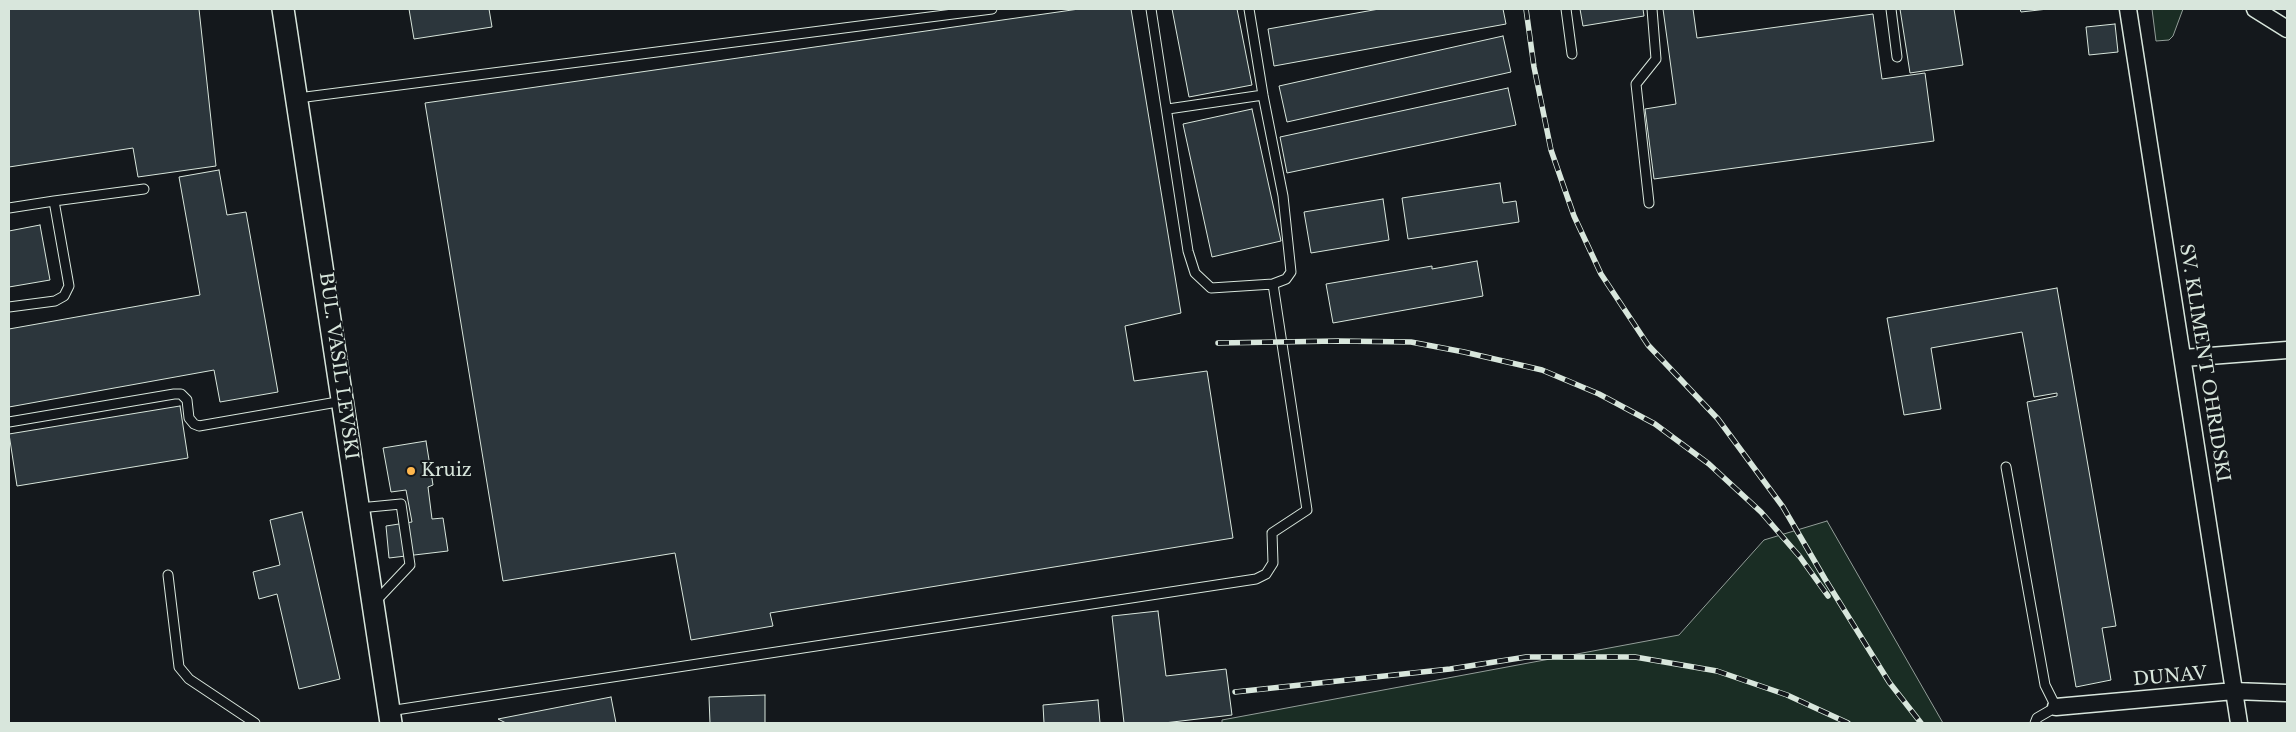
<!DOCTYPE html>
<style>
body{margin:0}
#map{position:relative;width:2296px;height:732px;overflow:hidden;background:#14181c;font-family:"Libre Baskerville",serif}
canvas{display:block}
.frame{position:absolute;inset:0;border:10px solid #d8e6dc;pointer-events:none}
</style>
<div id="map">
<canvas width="2296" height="732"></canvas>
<div class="frame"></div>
</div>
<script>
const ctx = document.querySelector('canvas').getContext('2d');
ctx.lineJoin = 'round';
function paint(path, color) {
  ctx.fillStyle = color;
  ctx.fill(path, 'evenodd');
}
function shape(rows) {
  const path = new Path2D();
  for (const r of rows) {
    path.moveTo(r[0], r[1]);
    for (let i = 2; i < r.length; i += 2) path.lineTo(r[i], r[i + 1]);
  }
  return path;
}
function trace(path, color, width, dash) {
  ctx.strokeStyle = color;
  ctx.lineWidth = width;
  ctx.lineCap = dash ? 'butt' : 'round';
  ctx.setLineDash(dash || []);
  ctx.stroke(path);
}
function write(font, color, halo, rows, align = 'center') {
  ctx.font = font + ' "Libre Baskerville",serif';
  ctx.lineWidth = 4;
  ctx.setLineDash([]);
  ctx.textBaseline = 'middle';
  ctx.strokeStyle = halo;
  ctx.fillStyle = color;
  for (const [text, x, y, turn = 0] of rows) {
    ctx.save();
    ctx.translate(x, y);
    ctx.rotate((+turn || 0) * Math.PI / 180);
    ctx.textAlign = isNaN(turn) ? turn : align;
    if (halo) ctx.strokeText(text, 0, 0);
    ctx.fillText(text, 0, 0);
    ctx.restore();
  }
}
const green = shape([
 [2152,9,2183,9,2173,36,2169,40,2156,41,2152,9],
 [1827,521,1943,723,1222,723,1222,720,1679,635,1764,540,1827,521]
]);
paint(green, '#1a2d24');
trace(green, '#939e99', 1);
const building = shape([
 [9,9,199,9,216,166,138,177,133,148,9,167,9,9],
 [409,9,489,9,492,27,414,39,409,9],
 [1079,9,1131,9,1181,313,1125,326,1134,381,1207,371,1233,538,770,613,773,626,691,640,675,553,503,581,425,103,1079,9],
 [1172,9,1237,9,1252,85,1189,97,1172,9],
 [1379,9,1503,9,1506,24,1274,66,1268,29,1379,9],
 [1580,9,1643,9,1644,16,1583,26,1580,9],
 [1663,9,1693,9,1697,38,1873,14,1882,79,1925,73,1934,141,1654,179,1645,109,1676,104,1663,9],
 [1900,9,1954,9,1963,65,1910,73,1900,9],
 [2020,9,2048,9,2021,12,2020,9],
 [2115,24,2118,52,2089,55,2086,27,2115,24],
 [1503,36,1511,72,1287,122,1279,86,1503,36],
 [1508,88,1516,125,1287,173,1280,137,1508,88],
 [1252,109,1281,241,1212,257,1183,124,1252,109],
 [219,170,227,215,246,212,278,392,220,402,214,370,9,407,9,329,200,295,179,177,219,170],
 [1500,183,1503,203,1516,201,1519,222,1408,239,1402,198,1500,183],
 [1383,199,1389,240,1311,253,1304,212,1383,199],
 [40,225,50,280,9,287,9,231,40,225],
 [1477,261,1483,296,1333,323,1326,284,1432,266,1432,269,1477,261],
 [2057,288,2116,626,2102,628,2111,680,2076,687,2027,402,2057,396,2057,393,2034,397,2022,332,1931,348,1941,409,1904,415,1887,318,2057,288],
 [180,406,188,458,17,486,9,434,180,406],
 [426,441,433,485,428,487,432,519,443,518,448,551,389,558,386,526,412,522,406,490,391,492,383,448,426,441],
 [302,512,340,679,299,689,277,594,259,599,253,572,280,565,270,520,302,512],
 [1158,611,1166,676,1226,669,1232,715,1164,723,1124,723,1112,616,1158,611],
 [765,695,765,723,710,723,709,697,765,695],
 [611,697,616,723,506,723,498,719,611,697],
 [1098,700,1100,723,1044,723,1043,705,1098,700]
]);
paint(building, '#2c363c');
trace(building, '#d8e6dc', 1);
const service = shape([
 [1249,9,1263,95,1283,196,1291,272,1286,279,1273,284],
 [1566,9,1572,54],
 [1891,9,1897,57],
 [298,98,992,9],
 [1168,109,1263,95],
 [54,201,144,189],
 [1649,203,1636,84,1656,59,1652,9],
 [9,208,54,201,69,286,64,296,55,301,9,307],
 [9,422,174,394,181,394,187,400,189,418,194,424,199,426,343,401],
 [2006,467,2045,685,2056,707,2037,718,2035,723],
 [359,508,401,504,410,565,375,602],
 [168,575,179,667,189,679,255,723],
 [389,711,1256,579,1266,574,1273,563,1272,533,1307,510,1273,284,1211,288,1195,273,1188,251,1151,9]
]);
const minor = shape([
 [2128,9,2239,723],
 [2255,9,2287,29],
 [2184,358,2287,350],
 [2056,707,2234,691,2287,693]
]);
const tertiary = shape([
 [283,9,391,723]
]);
trace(service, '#d8e6dc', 11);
trace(minor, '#d8e6dc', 19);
trace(tertiary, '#d8e6dc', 24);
trace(service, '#14181c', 9);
trace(minor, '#14181c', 16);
trace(tertiary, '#14181c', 21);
const rail = shape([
 [1526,9,1534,67,1551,150,1574,216,1601,274,1648,345,1718,419,1783,507,1825,579,1889,682,1921,723],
 [1218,343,1338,341,1411,342,1464,352,1542,370,1599,394,1655,424,1709,464,1761,512,1800,557,1828,596],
 [1235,692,1450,669,1526,657,1635,657,1717,671,1787,695,1848,723]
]);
trace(rail, '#d8e6dc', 5.5);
trace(rail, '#14181c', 4, [11]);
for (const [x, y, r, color] of [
 [411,471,5,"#ffb74d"]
]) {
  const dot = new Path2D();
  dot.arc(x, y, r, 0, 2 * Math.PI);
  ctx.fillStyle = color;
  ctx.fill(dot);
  trace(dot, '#14181c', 2);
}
write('18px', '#d8e6dc', '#14181c', [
 ["SV. KLIMENT OHRIDSKI",2204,363,81],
 ["BUL. VASIL LEVSKI",338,366,82],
 ["DUNAV",2170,677,-5]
]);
write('18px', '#d8e6dc', '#14181c', [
 ["Kruiz",421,471]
], 'left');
</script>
